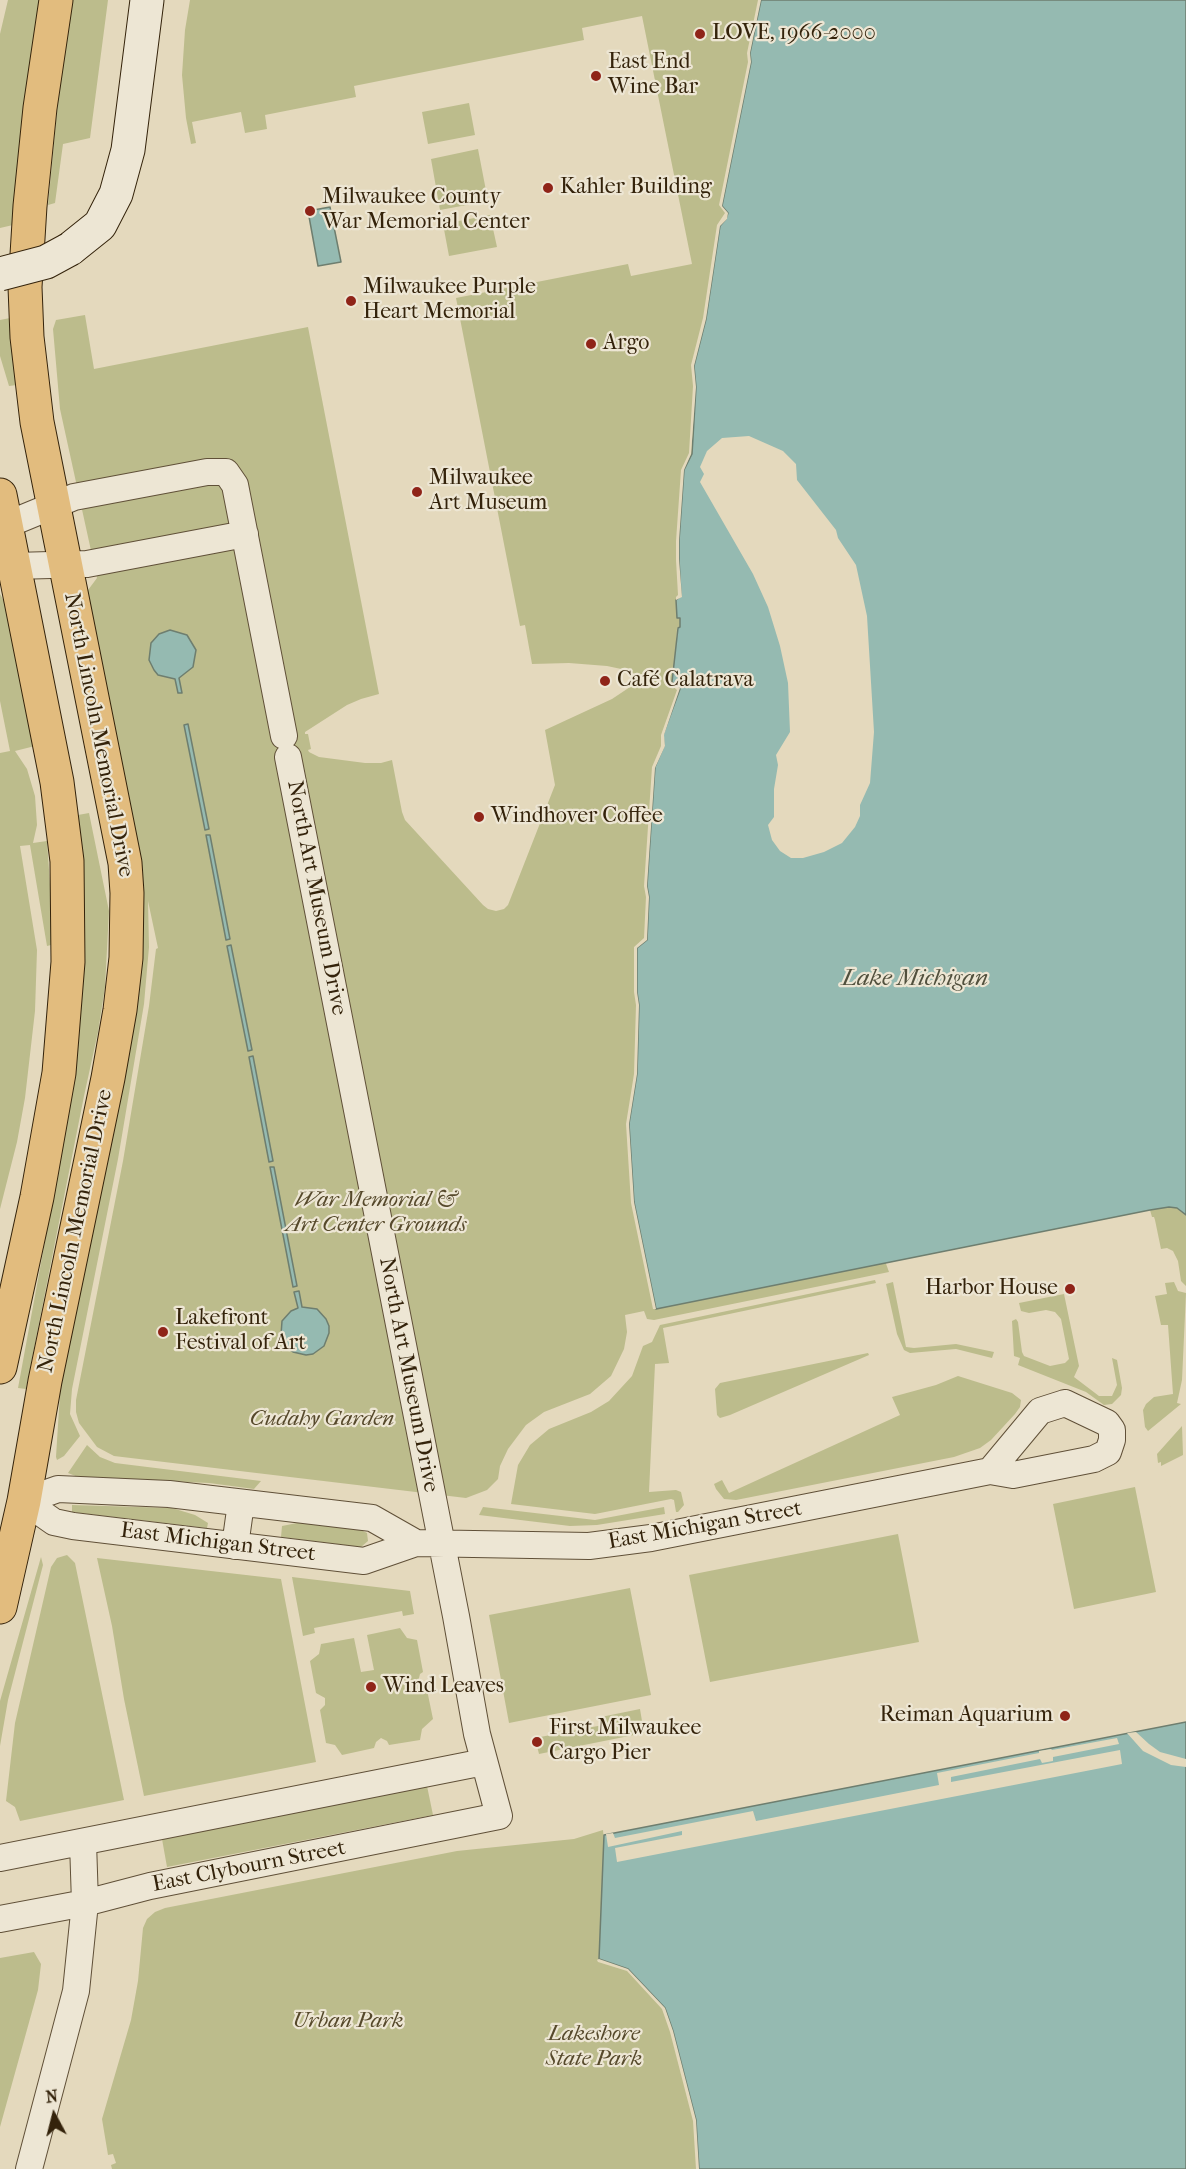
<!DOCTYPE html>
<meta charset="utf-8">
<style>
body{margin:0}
#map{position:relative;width:1186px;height:2169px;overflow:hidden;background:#e4d9bd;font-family:"IM FELL French Canon",serif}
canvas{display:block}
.north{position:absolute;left:24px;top:2085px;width:60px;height:60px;-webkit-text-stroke:4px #ede6d4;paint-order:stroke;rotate:353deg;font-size:16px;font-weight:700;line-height:24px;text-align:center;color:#34230b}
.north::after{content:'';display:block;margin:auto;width:21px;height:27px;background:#34230b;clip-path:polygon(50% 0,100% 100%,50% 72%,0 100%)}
</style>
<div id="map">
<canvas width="1186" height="2169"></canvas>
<div class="north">N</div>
</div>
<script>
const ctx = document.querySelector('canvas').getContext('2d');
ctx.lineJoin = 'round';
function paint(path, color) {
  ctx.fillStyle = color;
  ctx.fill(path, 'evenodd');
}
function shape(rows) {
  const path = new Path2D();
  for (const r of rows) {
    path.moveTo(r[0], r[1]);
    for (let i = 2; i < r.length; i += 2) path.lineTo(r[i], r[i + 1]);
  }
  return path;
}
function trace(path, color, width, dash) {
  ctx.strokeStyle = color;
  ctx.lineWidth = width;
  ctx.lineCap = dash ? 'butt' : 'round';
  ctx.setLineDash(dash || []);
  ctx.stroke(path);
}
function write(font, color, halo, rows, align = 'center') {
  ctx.font = font + ' "IM FELL French Canon",serif';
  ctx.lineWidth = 4.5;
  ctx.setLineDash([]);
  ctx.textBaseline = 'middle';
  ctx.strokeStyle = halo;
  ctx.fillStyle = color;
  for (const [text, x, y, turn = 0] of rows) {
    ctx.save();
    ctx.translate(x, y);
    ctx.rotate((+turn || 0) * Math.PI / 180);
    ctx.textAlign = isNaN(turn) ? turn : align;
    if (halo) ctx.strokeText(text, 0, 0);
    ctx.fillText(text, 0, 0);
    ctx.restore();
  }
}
paint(shape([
 [8,0,39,0,13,225,0,228,0,34],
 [70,0,108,0,90,138,63,144,55,203,48,205,62,58],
 [190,0,761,0,750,53,728,213,682,597,676,600,677,618,680,617,680,627,677,628,676,655,680,688,889,1272,654,1320,647,1319,644,1311,625,1315,627,1332,624,1349,611,1376,590,1394,544,1412,526,1425,508,1449,500,1466,498,1479,487,1490,466,1498,114,1456,97,1447,79,1423,76,1412,76,1400,123,1161,149,1006,156,949,158,948,148,901,149,947,144,1004,118,1159,72,1389,70,1414,80,1436,64,1456,57,1460,56,1457,60,1393,113,1120,136,978,88,599,88,590,97,578,60,409,53,329,56,320,85,315,94,369,308,327,379,694,361,699,347,705,305,732,305,734,308,734,311,749,308,750,309,752,319,757,365,763,381,763,392,760,402,812,405,820,483,905,488,909,496,911,504,909,508,905,555,785,545,730,612,699,633,685,639,676,626,670,607,666,569,663,532,664,525,625,520,626,456,298,628,264,631,276,692,264,642,16,582,28,584,40,354,86,356,97,265,115,267,129,245,133,241,112,192,122,196,143,191,144,186,118,182,75,185,30],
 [469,103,475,135,428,144,422,112],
 [478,149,488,201,440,210,431,159],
 [490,215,497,247,449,256,443,224],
 [10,318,17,385,9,386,0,356,0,320],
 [0,594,5,603,35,746,15,751,27,769,35,796,37,825,33,843,47,841,52,913,51,945,47,946,30,845,20,846,37,950,35,1011,25,1098,17,1142,0,1209,0,753,10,751,0,701],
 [89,813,109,911,105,987,98,1032,84,1096,26,1389,18,1388,75,1078,82,986,84,917,78,815],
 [1169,1207,1177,1208,1186,1215,1186,1286,1181,1281,1178,1261,1173,1251,1167,1248,1161,1249,1155,1220,1154,1217,1152,1217,1150,1210],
 [875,1280,876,1283,663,1328,669,1363,655,1364,649,1492,676,1490,681,1492,684,1505,678,1512,676,1512,674,1500,671,1499,595,1514,511,1504,518,1465,530,1445,549,1429,591,1412,609,1401,632,1376,643,1346,652,1342,660,1325],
 [893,1282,906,1347,914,1348,956,1344,994,1352,992,1358,956,1349,910,1353,904,1350,897,1334,886,1284],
 [1174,1282,1178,1291,1186,1293,1182,1380,1177,1403,1181,1404,1148,1431,1145,1427,1143,1410,1146,1404,1154,1397,1173,1394,1168,1325,1161,1325,1155,1296,1167,1294,1165,1283],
 [1064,1294,1079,1366,1074,1377,1099,1396,1112,1396,1117,1385,1112,1358,1117,1360,1122,1388,1121,1395,1112,1404,1104,1405,1086,1392,1018,1365,1020,1358,1014,1356,1012,1321,1016,1319,1018,1322,1022,1352,1024,1356,1050,1366,1065,1363,1069,1359,1061,1319,1055,1312,1046,1310,1029,1313,1021,1311,1019,1303],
 [868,1353,869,1355,730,1415,720,1418,717,1415,715,1389,720,1383],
 [958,1376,1012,1393,1021,1400,1020,1407,1015,1414,991,1440,980,1448,954,1457,736,1500,724,1499,716,1489,714,1484,722,1480,729,1493,900,1415,892,1397,936,1385],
 [1182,1426,1183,1455,1161,1466,1161,1462,1158,1463,1157,1454],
 [87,1445,100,1457,115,1463,261,1481,254,1489,209,1483,78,1477,68,1473],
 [1135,1487,1156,1592,1074,1609,1053,1504],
 [72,1505,172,1508,195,1515,208,1523,207,1528,72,1512],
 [483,1507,595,1520,664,1507,665,1514,597,1525,570,1526,479,1515],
 [302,1522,359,1529,367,1533,368,1541,361,1547,281,1537,282,1526],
 [898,1534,919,1642,710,1682,689,1575],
 [67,1555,75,1563,124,1800,20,1821,15,1807,6,1801,15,1723,51,1567,57,1558],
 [41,1557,43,1565,8,1700,0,1746,0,1701],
 [97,1558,281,1579,316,1762,144,1796,124,1699,112,1626],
 [292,1577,410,1591,414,1614,403,1616,402,1611,314,1628,315,1633,303,1636],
 [630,1588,651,1695,509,1723,489,1615],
 [400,1628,407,1638,417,1640,423,1672,420,1674,418,1682,420,1687,427,1690,433,1719,422,1729,420,1740,389,1745,387,1741,381,1738,376,1742,374,1748,342,1755,335,1745,326,1743,320,1710,325,1705,325,1698,316,1693,310,1661,319,1654,321,1644,354,1638,361,1672,374,1670,367,1635],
 [640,1709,644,1733,539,1754,535,1738,603,1725,601,1717],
 [427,1786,433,1815,167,1867,162,1839],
 [603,1830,615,1963,628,1969,665,2008,696,2120,699,2169,112,2169,111,2165,116,2163,113,2154,108,2155,102,2119,131,2020,138,1981,143,1928,147,1919,155,1912,165,1908,457,1851,574,1839],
 [34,1952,41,1964,38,1990,0,2127,0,1958]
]), '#bcbc8c');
const water = shape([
 [761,0,1186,0,1186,1215,1177,1208,1169,1207,1150,1210,656,1309,634,1202,629,1124,637,1074,639,1005,637,992,637,948,647,940,649,897,647,886,655,767,664,746,663,735,680,689,672,682,678,628,680,627,680,618,677,618,676,600,681,596,679,559,679,541,684,470,692,454,696,387,694,366,706,319,720,226,726,219,728,213,722,206,751,62,750,53,761,0],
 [330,207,341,262,318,266,308,211,330,207],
 [170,630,187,635,196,650,193,667,179,678,182,693,178,693,175,679,158,675,154,670,149,660,151,643,159,634,170,630],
 [188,724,209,829,205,830,184,725,188,724],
 [206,835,210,835,230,939,226,940,206,835],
 [231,945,252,1050,248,1051,227,946,231,945],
 [253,1056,273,1161,269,1162,249,1057,253,1056],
 [270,1167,274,1167,297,1286,293,1287,270,1167],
 [299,1291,302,1307,317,1309,326,1319,329,1326,329,1333,324,1346,313,1354,306,1355,293,1352,287,1348,281,1335,282,1321,291,1311,298,1308,294,1292,299,1291],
 [1186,1722,1186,2169,699,2169,696,2120,673,2031,665,2008,628,1969,599,1959,604,1835,1186,1722]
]);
paint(water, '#95bab1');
trace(water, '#6e7e6f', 1.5);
paint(shape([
 [758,0,761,0,750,53,751,62,722,206,728,213,727,219,720,226,706,319,694,366,696,387,691,454,684,470,679,541,679,559,682,597,676,600,676,597,678,595,676,560,676,541,681,470,689,453,693,386,691,365,703,318,717,225,725,213,719,205,748,62,747,53],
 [749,436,783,451,796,464,797,480,836,530,838,538,856,565,867,616,874,732,870,783,860,805,860,816,855,827,842,843,824,852,803,858,791,858,780,851,772,840,768,825,774,817,774,789,778,765,776,755,790,732,788,683,780,646,768,607,753,574,700,482,704,474,700,467,707,451,722,438],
 [672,682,680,688,664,735,665,746,655,768,647,886,649,897,647,940,637,948,637,992,639,1005,637,1074,629,1124,634,1202,656,1309,653,1309,631,1203,626,1124,634,1074,636,1005,634,992,634,947,644,938,646,897,644,886,652,767,661,746,661,735,677,690,670,684],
 [1186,1469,1186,1587,1164,1473],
 [1136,1732,1149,1744,1160,1752,1186,1759,1186,1767,1171,1765,1143,1751,1127,1733],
 [1117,1738,1119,1744,1053,1757,1053,1761,1042,1763,1040,1759,951,1777,951,1782,1120,1750,1122,1764,617,1862,615,1848,682,1835,682,1831,608,1847,606,1834,613,1833,615,1838,753,1811,756,1821,939,1785,937,1773,1039,1753,1039,1751,1051,1749,1052,1750],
 [599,1959,628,1969,665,2008,673,2031,696,2120,699,2169,696,2169,693,2121,670,2032,662,2009,627,1971,598,1962,597,1960]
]), '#e4d9bd');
const street = shape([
 [6,525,74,497,207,472,226,472,235,485,284,736],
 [14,566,87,564,245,534],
 [1065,1403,1107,1423,1112,1430,1112,1440,1108,1452,1094,1459,1013,1475,990,1471,1040,1411,1065,1403],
 [24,1501,54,1522,73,1526,364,1561,416,1543,589,1546,651,1538,990,1471],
 [24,1501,58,1489,169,1494,372,1518,416,1543],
 [235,1546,241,1503],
 [0,1858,484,1762],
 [0,1919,85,1903,150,1886,499,1816,477,1734,456,1616,288,757],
 [29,2169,76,1991,85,1903,83,1842]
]);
const secondary = shape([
 [70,249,100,225,116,194,128,150,147,0]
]);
const primary = shape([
 [0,495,57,782,67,861,68,962,59,1073,37,1197,0,1367],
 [0,1607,24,1501,45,1381,108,1078,120,1010,126,958,127,893,125,863,37,422,27,337,25,287,30,206,40,108,56,0]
]);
trace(street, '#605038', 28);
trace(secondary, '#34230b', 35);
trace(primary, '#34230b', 35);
trace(street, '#ede6d4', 26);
trace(secondary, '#ede6d4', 33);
trace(primary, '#e2bc7e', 33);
const secondaryBridge = shape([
 [0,274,46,262,70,249]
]);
trace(secondaryBridge, '#34230b', 35, []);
trace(secondaryBridge, '#ede6d4', 33);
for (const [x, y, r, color] of [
 [700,34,6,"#8f2418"],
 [596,76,6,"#8f2418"],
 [548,188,6,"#8f2418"],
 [310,211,6,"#8f2418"],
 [351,301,6,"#8f2418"],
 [591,344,6,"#8f2418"],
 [417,492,6,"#8f2418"],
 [605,681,6,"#8f2418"],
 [479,817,6,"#8f2418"],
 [1070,1289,6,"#8f2418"],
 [163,1332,6,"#8f2418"],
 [371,1687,6,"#8f2418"],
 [1065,1716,6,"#8f2418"],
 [537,1742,6,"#8f2418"]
]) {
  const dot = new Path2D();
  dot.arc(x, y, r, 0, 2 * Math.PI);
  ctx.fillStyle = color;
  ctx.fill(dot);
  trace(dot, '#ede6d4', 2);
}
write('22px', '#34230b', '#ede6d4', [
 ["LOVE, 1966-2000",712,34],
 ["East End",608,63],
 ["Wine Bar",608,88],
 ["Kahler Building",560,188],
 ["Milwaukee County",322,198],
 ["War Memorial Center",322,223],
 ["Milwaukee Purple",363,288],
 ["Heart Memorial",363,313],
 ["Argo",603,344],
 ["Milwaukee",429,479],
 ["Art Museum",429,504],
 ["Café Calatrava",617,681],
 ["Windhover Coffee",491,817],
 ["Harbor House",1058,1289,"right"],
 ["Lakefront",175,1319],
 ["Festival of Art",175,1344],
 ["Wind Leaves",383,1687],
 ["Reiman Aquarium",1053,1716,"right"],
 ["First Milwaukee",549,1729],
 ["Cargo Pier",549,1754]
], 'left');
write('22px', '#34230b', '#ede6d4', [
 ["North Lincoln Memorial Drive",98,735,79],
 ["North Art Museum Drive",316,898,79],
 ["North Lincoln Memorial Drive",76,1231,-78],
 ["North Art Museum Drive",408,1375,79],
 ["East Michigan Street",705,1526,-10],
 ["East Michigan Street",218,1543,7],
 ["East Clybourn Street",249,1867,-11]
]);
write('italic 22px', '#56492b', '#ede6d4', [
 ["War Memorial &",376,1201],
 ["Art Center Grounds",376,1226],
 ["Cudahy Garden",322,1420],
 ["Urban Park",348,2022],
 ["Lakeshore",594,2035],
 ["State Park",594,2060]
]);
write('italic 24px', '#51503d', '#ede6d4', [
 ["Lake Michigan",915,979]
]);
</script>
